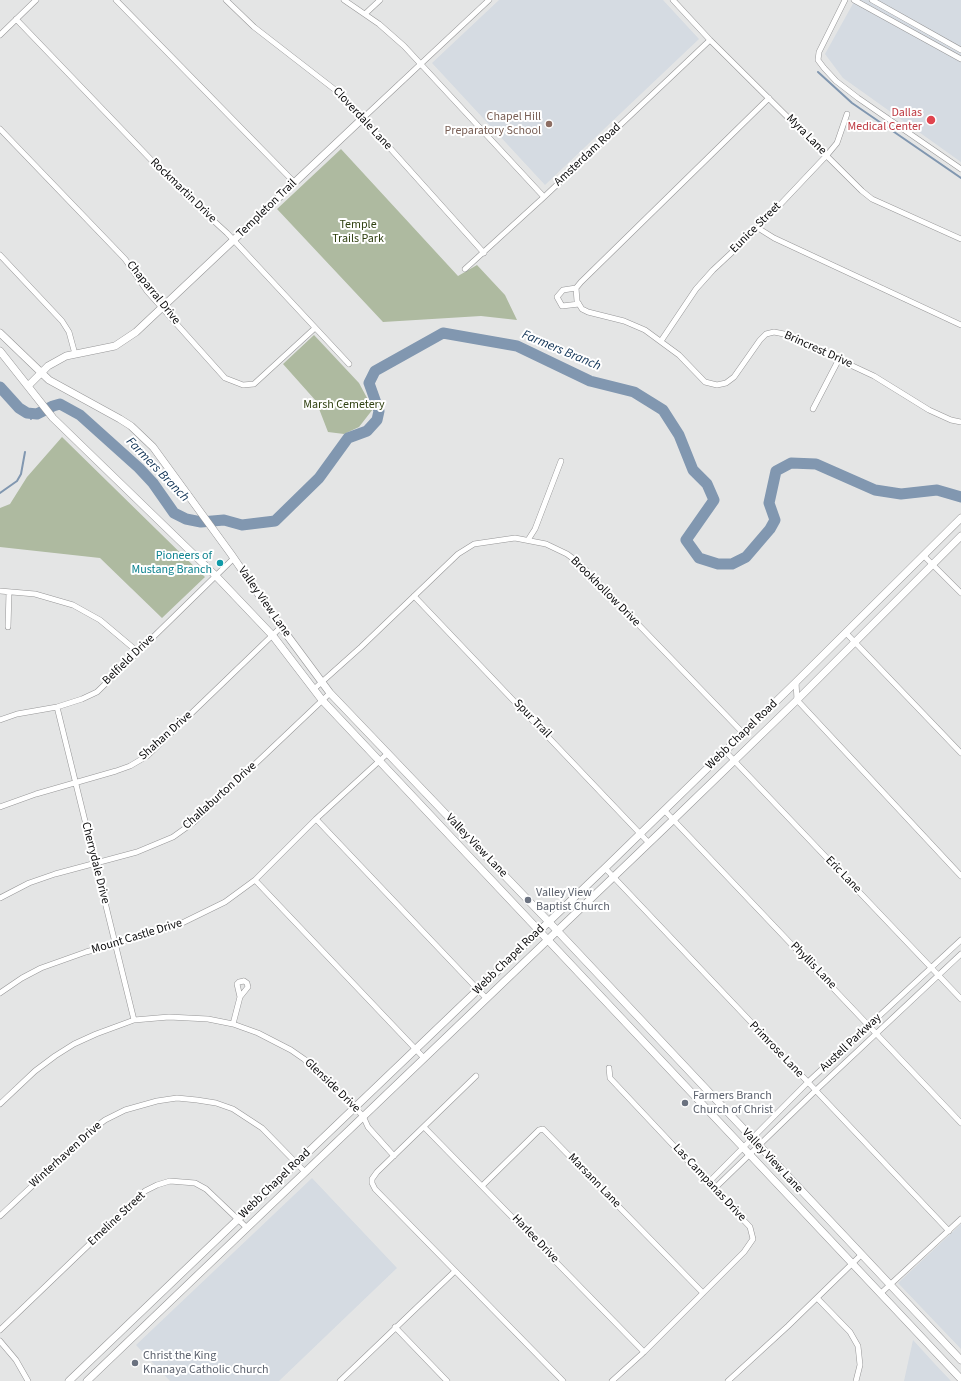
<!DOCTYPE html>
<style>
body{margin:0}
canvas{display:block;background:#e4e5e5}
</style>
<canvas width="961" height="1381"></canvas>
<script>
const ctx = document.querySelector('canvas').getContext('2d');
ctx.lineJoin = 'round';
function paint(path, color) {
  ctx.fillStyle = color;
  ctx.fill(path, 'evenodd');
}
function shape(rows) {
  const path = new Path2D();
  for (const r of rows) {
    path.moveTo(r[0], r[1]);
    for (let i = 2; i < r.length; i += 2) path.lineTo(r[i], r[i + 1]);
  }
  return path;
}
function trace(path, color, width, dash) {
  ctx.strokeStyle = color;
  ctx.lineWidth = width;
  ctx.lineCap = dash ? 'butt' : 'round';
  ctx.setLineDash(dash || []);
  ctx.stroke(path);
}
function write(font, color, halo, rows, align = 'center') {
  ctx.font = font + ' "Source Sans 3",sans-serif';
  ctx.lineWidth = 4;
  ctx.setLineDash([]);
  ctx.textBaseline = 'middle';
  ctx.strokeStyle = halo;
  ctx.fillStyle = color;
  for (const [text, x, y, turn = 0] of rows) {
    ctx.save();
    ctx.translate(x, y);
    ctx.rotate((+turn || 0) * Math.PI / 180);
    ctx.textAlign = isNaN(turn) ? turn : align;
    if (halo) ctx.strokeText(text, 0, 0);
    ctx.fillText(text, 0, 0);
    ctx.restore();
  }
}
paint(shape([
 [499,0,663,0,699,39,545,185,432,63],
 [855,0,961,0,961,162,843,78,825,54],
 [312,1178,397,1268,279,1381,170,1381,136,1345],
 [961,1224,961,1349,898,1283],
 [913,1340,934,1363,951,1381,904,1381]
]), '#d5dbe2');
paint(shape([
 [341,149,458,276,477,265,505,295,517,320,481,316,383,322,277,209],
 [314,335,359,383,373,409,359,427,344,434,328,432,316,401,283,364],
 [62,437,205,577,162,618,100,558,0,547,0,508,10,504,27,477]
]), '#aebaa0');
trace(shape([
 [818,72,852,103,961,178],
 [31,419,33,414],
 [0,493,17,481,21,474,25,452]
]), '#8197b0', 2);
trace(shape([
 [0,387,19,408,27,413,37,414,53,406,60,404,80,415,139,468,153,483,174,513,186,519,201,522,224,520,242,525,275,521,319,478,348,438,367,431,377,420,379,411,369,383,375,371,443,333,517,346,590,381,634,392,663,410,679,435,693,470,707,484,714,500,686,540,699,558,718,564,732,564,746,557,770,529,775,520,769,503,776,471,791,463,816,464,875,490,901,494,937,490,961,497]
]), '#8197b0', 11);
const street = shape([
 [116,0,294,182],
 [226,0,254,27,334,89,363,118,484,253],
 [344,0,379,24,404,46,544,197],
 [673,0,710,40,862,191,872,199,961,239],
 [845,0,819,52,818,60,824,68,836,81,858,98,961,169],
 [854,0,961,59],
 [872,0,961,50],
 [365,14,380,0],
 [16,19,181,191,227,233,349,364],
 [0,35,36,0],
 [769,98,581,282,576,288,577,301,582,309,588,312,624,321,645,330,679,355,705,382,717,385,726,383,734,377,760,340,766,334,774,332,784,334,874,376,929,410,951,420,961,422],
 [363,118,489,0],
 [0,129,125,259,147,291,225,378,243,385,254,384,315,328],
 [758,228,774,238,961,325],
 [0,255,62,321,69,332,75,354],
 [465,269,544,197,710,40],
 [576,288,563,290,557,297,562,306,579,304],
 [661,341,696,289,713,270,758,228,827,155,837,143,847,114],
 [813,409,839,359],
 [528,540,535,529,561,461],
 [924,556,961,593],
 [0,591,35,594,73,605,100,620,138,652],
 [414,596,649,843],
 [8,627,9,592],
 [846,633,961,753],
 [796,682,797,700,961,876],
 [314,689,361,647,458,554,474,544,515,538,546,544,567,554,579,563,744,734],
 [57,707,134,1020],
 [0,720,17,714,57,707,82,699,97,692,234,558],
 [725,751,961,999],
 [0,807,36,794,116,771,130,766,147,756,281,627],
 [664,810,961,1123],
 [316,819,486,998],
 [605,868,949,1231],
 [255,880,424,1058],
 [0,898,29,883,55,874,137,852,173,837,194,822,330,693],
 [244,981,247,983,248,987,240,997,237,984,239,982,244,981],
 [0,993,22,978,41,968,86,952,176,926,225,902,255,880,316,819,388,753],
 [233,1024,240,997],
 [609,1068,610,1078,750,1227,753,1239,744,1252,644,1352,612,1381],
 [476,1076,377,1172,372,1179,372,1183,375,1189,563,1381],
 [0,1104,35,1071,55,1056,74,1044,96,1034,134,1020,169,1017,208,1019,233,1024,258,1033,291,1050,304,1059,322,1074,363,1116,368,1127,394,1156],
 [424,1127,644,1352],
 [709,1182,807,1083,961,940],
 [483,1185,539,1130,543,1129,703,1293],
 [715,1188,815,1091,961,954],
 [0,1216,92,1130,105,1120,125,1110,157,1101,177,1098,197,1100,216,1103,233,1109,262,1128,305,1172],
 [880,1294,961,1219],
 [817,1298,850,1332,858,1346,860,1365,856,1381],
 [395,1327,447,1381],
 [0,1330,145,1191,157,1185,170,1181,195,1183,206,1189,247,1228],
 [0,1341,16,1360,28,1381],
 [340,1381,454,1272],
 [728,1381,788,1326,861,1255]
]);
const secondary = shape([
 [0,333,49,380,120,419,131,426,153,447,231,554,281,627,330,693,549,922,961,1360],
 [0,351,53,418,216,576,273,636,322,700,961,1379],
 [28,386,48,366,66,356,115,346,136,332,363,118],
 [69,1381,605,868,796,682,961,518],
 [87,1381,673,820,797,700,961,536]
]);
trace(street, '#969697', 6);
trace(secondary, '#969697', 8);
trace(street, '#fff', 5);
trace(secondary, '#fff', 7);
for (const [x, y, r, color] of [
 [931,120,5,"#e0444e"],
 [549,124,4,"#8d6e63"],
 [220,563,4,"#0f9aa8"],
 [528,900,4,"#6b7280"],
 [685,1103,4,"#6b7280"],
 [135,1363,4,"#6b7280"]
]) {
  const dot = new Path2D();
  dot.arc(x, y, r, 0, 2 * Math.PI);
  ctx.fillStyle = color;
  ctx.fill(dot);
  trace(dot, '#fff', 1.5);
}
write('12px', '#be3a42', '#fff', [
 ["Dallas",922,113],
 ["Medical Center",922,127]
], 'right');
write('12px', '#785e54', '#fff', [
 ["Chapel Hill",541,117],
 ["Preparatory School",541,131]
], 'right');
write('12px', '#0b0b0c', '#fff', [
 ["Cloverdale Lane",362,119,47],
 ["Myra Lane",806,135,45],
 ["Amsterdam Road",588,155,-43],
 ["Rockmartin Drive",183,191,44],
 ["Templeton Trail",267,209,-44],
 ["Eunice Street",756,228,-45],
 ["Chaparral Drive",153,293,51],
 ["Brincrest Drive",818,350,24],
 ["Brookhollow Drive",605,592,45],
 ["Valley View Lane",264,602,55],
 ["Belfield Drive",129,660,-44],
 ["Spur Trail",532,719,46],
 ["Webb Chapel Road",742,735,-44],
 ["Shahan Drive",166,736,-42],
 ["Challaburton Drive",220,796,-42],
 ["Valley View Lane",476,846,46],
 ["Cherrydale Drive",95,863,76],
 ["Eric Lane",843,875,46],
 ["Mount Castle Drive",137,937,-17],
 ["Webb Chapel Road",509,960,-44],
 ["Phyllis Lane",813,966,46],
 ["Austell Parkway",851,1043,-43],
 ["Primrose Lane",776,1050,46],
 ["Glenside Drive",332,1086,44],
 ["Winterhaven Drive",66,1155,-42],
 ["Valley View Lane",772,1161,47],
 ["Marsann Lane",594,1181,46],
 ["Las Campanas Drive",709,1183,47],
 ["Webb Chapel Road",275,1184,-44],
 ["Emeline Street",117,1219,-43],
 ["Harlee Drive",535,1239,46]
]);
write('12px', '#304111', '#fff', [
 ["Temple",358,225],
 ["Trails Park",358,239],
 ["Marsh Cemetery",344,405]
]);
write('12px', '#0d838f', '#fff', [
 ["Pioneers of",212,556],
 ["Mustang Branch",212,570]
], 'right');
write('12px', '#5b616d', '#fff', [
 ["Valley View",536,893],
 ["Baptist Church",536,907],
 ["Farmers Branch",693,1096],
 ["Church of Christ",693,1110],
 ["Christ the King",143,1356],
 ["Knanaya Catholic Church",143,1370]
], 'left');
write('italic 13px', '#0e3154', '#fff', [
 ["Farmers Branch",561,351,23],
 ["Farmers Branch",157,470,46]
]);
</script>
